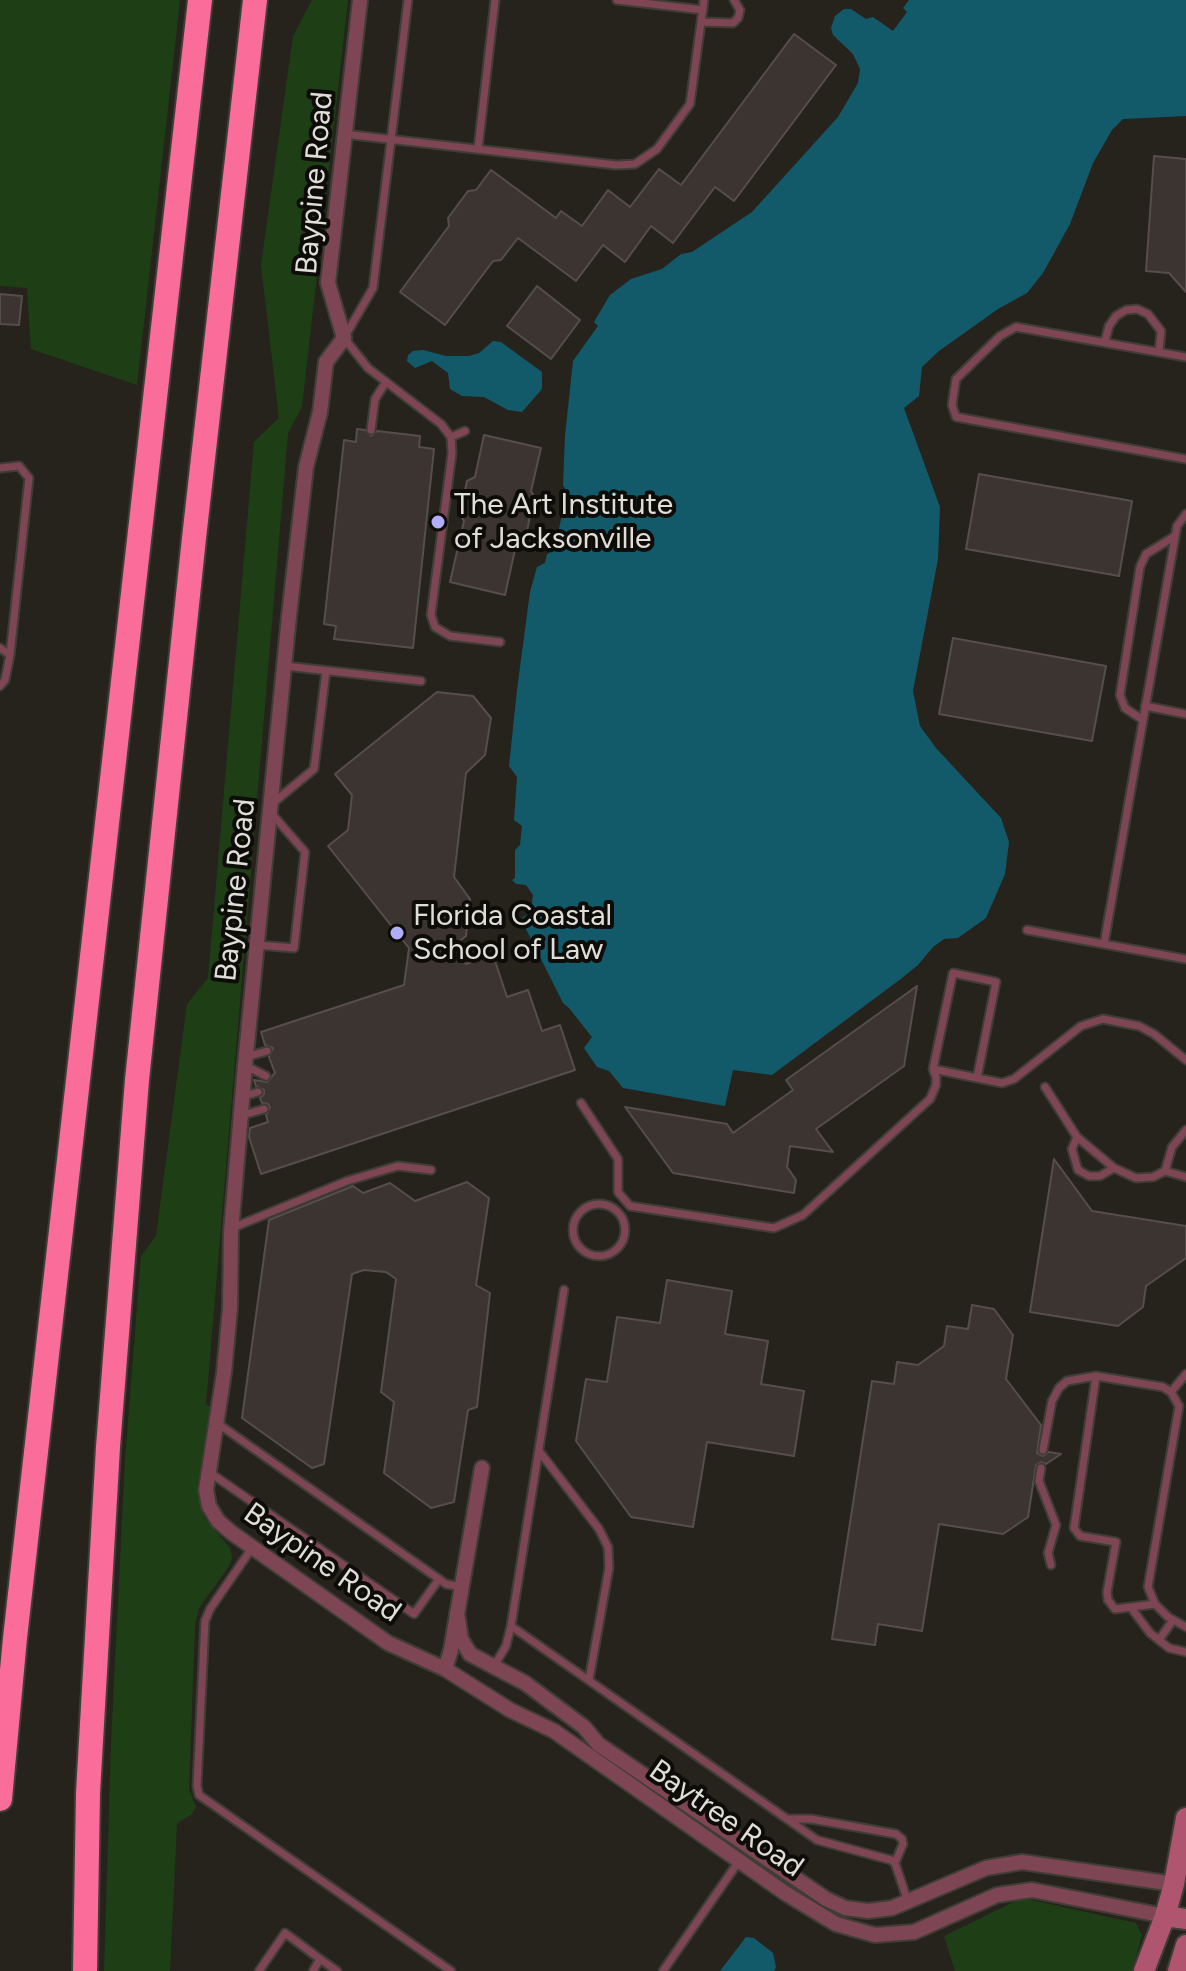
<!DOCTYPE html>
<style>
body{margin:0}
canvas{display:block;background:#25231c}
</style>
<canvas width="1186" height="1971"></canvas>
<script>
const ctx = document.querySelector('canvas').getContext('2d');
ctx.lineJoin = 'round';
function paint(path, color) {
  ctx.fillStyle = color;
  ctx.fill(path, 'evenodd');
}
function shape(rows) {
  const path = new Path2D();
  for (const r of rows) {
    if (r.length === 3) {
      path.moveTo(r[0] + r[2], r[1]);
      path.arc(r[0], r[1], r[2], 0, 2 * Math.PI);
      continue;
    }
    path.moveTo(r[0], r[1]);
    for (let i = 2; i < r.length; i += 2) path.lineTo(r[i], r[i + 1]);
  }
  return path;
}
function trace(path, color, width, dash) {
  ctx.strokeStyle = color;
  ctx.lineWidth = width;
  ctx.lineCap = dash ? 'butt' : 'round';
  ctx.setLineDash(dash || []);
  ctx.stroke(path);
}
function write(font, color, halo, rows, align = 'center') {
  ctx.font = font + ' Figtree,sans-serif';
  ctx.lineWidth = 8;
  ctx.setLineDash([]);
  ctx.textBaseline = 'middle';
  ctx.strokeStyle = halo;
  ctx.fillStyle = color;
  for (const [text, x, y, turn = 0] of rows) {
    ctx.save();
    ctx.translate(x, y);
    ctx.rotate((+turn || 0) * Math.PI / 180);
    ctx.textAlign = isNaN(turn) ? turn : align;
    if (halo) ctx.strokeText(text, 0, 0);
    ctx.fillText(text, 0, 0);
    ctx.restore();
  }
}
paint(shape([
 [0,0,180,0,137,385,31,349,27,288,0,286],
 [312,0,348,0,302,407,288,433,206,1404,212,1408,197,1486,204,1517,230,1548,232,1558,229,1566,199,1608,195,1625,189,1789,196,1807,191,1815,177,1823,170,1971,104,1971,111,1744,125,1461,141,1256,156,1236,187,1004,208,978,254,442,279,418,261,265,293,36],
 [1022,1898,1136,1923,1142,1935,1132,1971,955,1971,944,1936]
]), '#1e3f15');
paint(shape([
 [909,0,1186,0,1186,116,1123,119,1112,130,1093,163,1070,224,1043,273,1027,293,998,309,939,351,922,367,919,396,904,408,940,507,938,559,913,691,920,726,936,748,1001,818,1009,842,1005,874,986,918,958,938,944,939,933,947,918,965,902,978,772,1075,733,1070,725,1106,623,1088,609,1071,597,1067,584,1048,592,1037,569,1008,563,1003,521,919,531,911,533,895,526,885,516,884,512,880,515,878,515,850,520,845,522,826,514,820,517,777,509,766,517,690,530,592,537,567,545,563,547,554,554,551,567,493,563,485,565,436,573,361,598,326,594,322,610,295,631,279,662,269,681,254,692,252,752,212,838,117,858,83,860,69,853,54,833,35,831,28,835,16,844,9,851,9,866,19,873,17,893,31,907,12,903,8],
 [493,341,501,342,542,372,542,389,522,412,508,410,484,397,462,396,450,389,448,373,432,361,415,368,407,361,408,355,413,351,423,350,446,356,469,356,479,353],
 [746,1937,754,1938,773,1953,776,1967,774,1971,720,1971]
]), '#125a6a');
const building = shape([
 [794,34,836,65,734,201,715,187,673,243,651,226,625,262,603,245,576,281,518,238,501,260,493,261,445,325,400,292,449,226,448,218,468,191,476,190,491,170,556,218,561,211,582,226,608,190,630,207,659,169,681,185,794,34],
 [1154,156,1186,159,1186,292,1169,273,1146,271,1154,156],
 [537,286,580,320,551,359,507,326,537,286],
 [0,294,22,296,19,325,0,324,0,294],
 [357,429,365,430,371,436,377,431,420,436,419,447,434,449,413,648,334,639,336,626,324,624,344,440,356,442,357,429],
 [484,435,541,448,531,491,534,496,527,531,518,536,505,595,450,582,464,521,460,514,467,481,475,477,484,435],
 [979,474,1132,501,1119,576,966,549,979,474],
 [953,638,1106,666,1092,741,939,714,953,638],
 [437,692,473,696,491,718,485,755,466,773,454,877,470,899,466,936,452,947,466,964,493,955,507,997,528,990,542,1031,560,1025,575,1070,261,1174,249,1137,250,1128,268,1122,266,1115,270,1108,268,1104,262,1103,260,1098,264,1094,264,1090,256,1086,254,1080,267,1082,275,1073,269,1057,273,1048,265,1045,261,1032,404,985,409,948,328,846,348,830,352,795,335,774,437,692],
 [917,986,904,1066,816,1129,833,1152,790,1146,787,1167,796,1180,794,1193,673,1173,625,1107,727,1124,733,1133,793,1090,786,1080,917,986],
 [1054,1159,1092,1211,1186,1226,1186,1258,1146,1286,1143,1307,1118,1326,1030,1312,1054,1159],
 [467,1182,489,1198,476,1285,490,1293,477,1407,468,1410,454,1502,431,1508,384,1473,394,1402,381,1392,396,1279,386,1272,364,1270,352,1274,324,1464,312,1468,242,1418,269,1220,353,1186,363,1193,390,1183,415,1201,467,1182],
 [667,1280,732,1291,725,1334,768,1341,761,1384,804,1391,794,1456,707,1442,693,1527,631,1517,576,1441,586,1379,607,1382,617,1317,660,1323,667,1280],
 [972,1305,994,1309,1013,1335,1006,1379,1041,1425,1037,1453,1043,1456,1049,1452,1061,1454,1046,1464,1041,1462,1036,1465,1028,1517,1003,1534,939,1524,922,1631,878,1624,875,1645,832,1639,872,1381,894,1384,897,1362,918,1365,944,1346,947,1326,968,1329,972,1305]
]);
paint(building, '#3b3430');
trace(building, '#564e4a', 2);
const lane = shape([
 [408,0,373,288,344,338,368,368,441,424,451,437,452,453,431,615,435,627,450,636,500,642],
 [617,0,703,10],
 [701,22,733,23,738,18,740,10,734,0],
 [344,134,616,165,635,164,657,149,690,104,704,0],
 [478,149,495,0],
 [1105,341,1109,326,1116,316,1126,310,1137,309,1148,314,1161,331,1159,352],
 [1186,357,1016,327,1000,336,956,379,952,405,956,417,1186,459],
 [371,430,375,399,386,382],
 [451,437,465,431],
 [0,468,19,466,29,478,10,655,5,680,0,686],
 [0,648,10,655],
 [285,666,421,681],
 [1145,706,1186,714],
 [1143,720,1125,708,1120,695,1140,567,1146,554,1175,536],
 [273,803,314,769,326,671],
 [1027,930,1186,959],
 [1104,944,1177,526,1186,514],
 [257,945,294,948,305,852,272,814],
 [246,1057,267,1051],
 [246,1066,266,1076],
 [977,1078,1002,1083,1014,1079,1081,1026,1103,1019,1139,1026,1154,1034,1186,1060],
 [1045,1087,1077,1137,1114,1168,1136,1178,1153,1177,1165,1171],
 [244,1096,258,1092],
 [581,1103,618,1159,618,1192,630,1206,774,1228,803,1215,930,1099,936,1085,936,1077,933,1069,953,973,996,982,977,1078,933,1069],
 [243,1115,264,1109],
 [1186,1130,1172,1147,1165,1171,1186,1177],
 [1077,1137,1072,1149,1078,1170,1089,1176,1100,1176,1114,1168],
 [599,1230,26],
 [232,1228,347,1181,398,1166,431,1170],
 [1171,1392,1186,1374],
 [217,1423,446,1584,462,1587],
 [1043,1450,1052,1401,1059,1388,1067,1381,1096,1376],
 [539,1451,599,1529,608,1547,609,1568,589,1680],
 [1041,1468,1039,1481,1056,1525,1048,1553,1051,1565],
 [209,1472,414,1614,439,1579],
 [252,1548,210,1609,205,1621,197,1786,199,1795,451,1971],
 [1155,1604,1115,1609,1108,1600,1107,1592,1116,1542,1080,1536,1074,1528,1096,1376,1163,1387,1171,1392,1179,1406,1148,1587,1155,1604,1168,1617,1186,1627],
 [1132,1609,1150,1633,1169,1648,1186,1652],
 [511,1626,817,1840,891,1860,895,1863,908,1902],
 [1159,1640,1173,1620],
 [494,1666,506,1646,511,1626,564,1290],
 [787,1819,811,1819,896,1834,902,1839,903,1844,895,1863],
 [320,1959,337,1971],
 [259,1971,285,1933,320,1959,313,1971],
 [663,1971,739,1861]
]);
const street = shape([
 [360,0,328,283,344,338,326,362,320,412,306,467,289,616,245,1065,231,1232,230,1308,224,1373,206,1490,209,1506,218,1521,232,1533,388,1643,445,1669,510,1710,554,1731,785,1893,836,1924,875,1935,914,1932,997,1895,1032,1890,1165,1916],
 [457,1613,461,1639,470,1654,525,1683,584,1727,598,1744,826,1899,845,1908,868,1911,892,1908,986,1868,1022,1862,1174,1884],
 [445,1669,451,1650,482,1468]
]);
const secondary = shape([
 [1165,1916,1186,1919],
 [1144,1971,1165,1916,1174,1884,1186,1818],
 [1178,1971,1186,1945]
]);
const highway = shape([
 [0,1799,15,1638,200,0],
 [85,1971,88,1793,108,1447,137,1080,194,538,255,0]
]);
trace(lane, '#3f3d36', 11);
trace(street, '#3f3d36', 18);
trace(secondary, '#3f3d36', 24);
trace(highway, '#3f3d36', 28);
trace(lane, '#7e4555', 7);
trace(street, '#7e4555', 14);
trace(secondary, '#b05570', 20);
trace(highway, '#fa6c99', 24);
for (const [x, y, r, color] of [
 [438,522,8,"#b2adf9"],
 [397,933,8,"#b2adf9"]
]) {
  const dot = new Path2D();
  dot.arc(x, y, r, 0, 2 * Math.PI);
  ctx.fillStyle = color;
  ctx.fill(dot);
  trace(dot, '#0d0c09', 3);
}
write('30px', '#e0ded9', '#0d0c09', [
 ["Baypine Road",315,183,-85],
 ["Baypine Road",236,890,-84],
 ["Baypine Road",322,1563,35],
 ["Baytree Road",726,1819,35]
]);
write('30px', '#e0ded9', '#0d0c09', [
 ["The Art Institute",454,505],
 ["of Jacksonville",454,539],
 ["Florida Coastal",413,916],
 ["School of Law",413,950]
], 'left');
</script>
